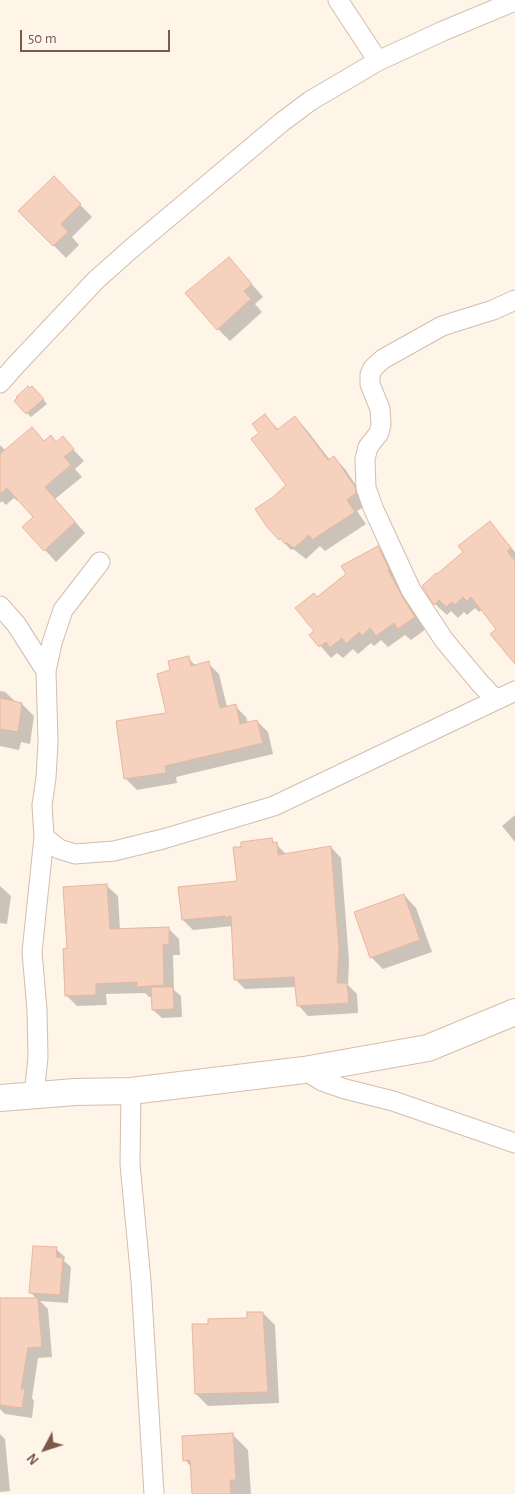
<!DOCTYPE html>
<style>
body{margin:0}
#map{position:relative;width:515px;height:1494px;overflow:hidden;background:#fef4e8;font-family:"Alegreya Sans",sans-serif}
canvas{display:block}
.north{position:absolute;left:20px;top:1424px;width:50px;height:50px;-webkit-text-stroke:4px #fff8f0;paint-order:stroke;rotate:230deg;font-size:14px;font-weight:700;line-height:20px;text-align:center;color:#7a584a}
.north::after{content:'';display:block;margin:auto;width:18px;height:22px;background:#7a584a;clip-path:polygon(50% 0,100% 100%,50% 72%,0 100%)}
.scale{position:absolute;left:20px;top:30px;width:150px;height:22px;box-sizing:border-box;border:2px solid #7a584a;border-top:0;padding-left:6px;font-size:15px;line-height:18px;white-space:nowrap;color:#7a584a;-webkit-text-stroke:4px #fff8f0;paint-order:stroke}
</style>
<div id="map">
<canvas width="515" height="1494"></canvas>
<div class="north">N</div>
<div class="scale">50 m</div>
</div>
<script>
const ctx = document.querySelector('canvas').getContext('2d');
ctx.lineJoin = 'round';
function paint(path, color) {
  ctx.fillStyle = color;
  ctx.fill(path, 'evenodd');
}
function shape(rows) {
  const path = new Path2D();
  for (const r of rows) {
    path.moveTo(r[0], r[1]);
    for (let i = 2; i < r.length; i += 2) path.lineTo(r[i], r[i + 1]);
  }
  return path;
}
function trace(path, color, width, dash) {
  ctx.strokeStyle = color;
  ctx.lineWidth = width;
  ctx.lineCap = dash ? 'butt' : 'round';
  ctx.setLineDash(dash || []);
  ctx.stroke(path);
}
paint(shape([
 [54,178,92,217,72,237,79,245,66,258,20,211],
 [229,258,263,297,255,304,262,312,230,341,218,329],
 [36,391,47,404,31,417,27,413],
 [265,416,279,430,295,418,306,429,330,460,334,457,345,469,366,500,367,505,357,511,366,524,325,551,320,546,306,559,293,549,291,550,260,516,274,498,288,485,261,433],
 [32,429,45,442,57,443,63,438,84,461,75,469,82,477,55,499,85,533,56,562,24,527,35,518,18,499,17,501,14,498,6,505,2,501,0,503,0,445,6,451],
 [490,523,515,552,515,661,498,629,482,609,479,612,475,608,467,615,464,612,458,618,451,611,447,615,435,604,424,587,465,553],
 [378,547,389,559,426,629,411,640,405,635,388,647,381,640,374,646,371,643,358,654,353,649,343,658,337,653,331,658,311,635,316,631,317,598],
 [188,658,196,666,208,663,219,674,227,707,235,706,246,717,248,723,257,721,268,732,273,754,176,777,177,783,137,790,126,779,168,714,172,671],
 [0,691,5,692,17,703,22,704,34,716,30,744,21,742,19,750,0,746],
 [515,815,515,842,502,826],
 [272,840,286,854,331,847,341,858,349,961,348,985,357,994,358,1013,308,1016,298,1005,296,987,245,989,235,979,233,926,193,930,183,920,239,882],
 [0,886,11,896,7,924,0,923],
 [107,886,118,896,120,930,168,928,179,939,180,955,173,955,174,990,181,996,182,1017,162,1018,153,1010,153,997,149,997,145,993,106,994,107,1005,77,1006,66,995,68,950],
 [404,895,416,908,432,952,383,969,371,957],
 [56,1249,65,1257,64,1261,71,1267,68,1303,40,1301,48,1309,52,1357,38,1358,32,1398,34,1401,32,1418,5,1414,0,1409,0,1300,37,1299,31,1293],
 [263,1313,275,1325,279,1403,208,1406,196,1394,209,1325,248,1319],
 [0,1434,5,1439,10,1491,0,1492],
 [232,1434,248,1450,251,1494,194,1494,192,1468,185,1460]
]), '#0003');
const building = shape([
 [54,176,81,204,61,224,68,232,53,246,18,211,54,176],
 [229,257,252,284,244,291,251,299,217,330,185,293,229,257],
 [28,386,30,388,32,386,44,399,26,414,14,401,17,398,16,397,28,386],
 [265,414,277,430,295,416,328,460,334,456,355,487,356,493,347,500,355,512,312,540,309,535,294,548,287,543,285,544,280,538,279,540,267,527,255,509,273,497,286,485,251,439,259,433,252,424,265,414],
 [32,427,44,441,51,435,56,442,63,436,74,449,64,457,71,465,45,487,75,522,44,551,22,527,33,517,7,488,0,494,0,454,32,427],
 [490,521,511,548,507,551,515,561,515,664,490,634,496,629,471,597,467,601,463,597,455,605,452,602,446,607,439,600,434,605,422,586,436,573,437,574,463,552,458,546,490,521],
 [378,546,389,569,388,570,402,596,415,617,398,629,394,623,376,636,370,628,362,636,359,632,346,644,342,638,330,648,326,642,319,647,309,635,314,631,295,608,314,593,317,597,346,574,341,566,378,546],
 [189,656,191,666,209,661,220,708,236,704,240,724,257,720,263,743,165,766,166,773,124,779,116,721,166,713,157,674,170,670,168,661,189,656],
 [0,698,22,703,18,732,0,729,0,698],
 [272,838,273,843,277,842,278,855,331,846,339,950,337,983,347,983,349,1003,297,1006,294,977,234,980,231,916,225,918,225,916,182,920,178,887,237,881,233,847,241,847,241,842,272,838],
 [107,884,110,929,169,927,169,944,163,945,164,985,137,987,137,982,96,984,96,995,65,996,63,949,67,948,63,887,107,884],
 [404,894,420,940,370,958,354,912,404,894],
 [151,987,173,987,174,1009,152,1010,151,987],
 [33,1246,57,1247,56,1257,63,1258,60,1295,29,1293,33,1246],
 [0,1298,38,1298,42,1347,28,1348,21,1389,25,1389,22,1408,0,1405,0,1298],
 [247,1312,263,1312,268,1392,195,1394,192,1324,208,1324,208,1319,247,1318,247,1312],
 [233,1433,236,1480,230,1480,231,1494,192,1494,190,1460,183,1461,182,1436,233,1433]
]);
paint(building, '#f5d1be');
trace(building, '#e8b59d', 1);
const minor = shape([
 [338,0,378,61],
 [0,383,15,366,96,280,132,248,282,122,310,101,378,61,443,31,515,1],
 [0,606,16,624,46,671],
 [495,699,479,682,444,640,411,590,374,510,366,488,365,459,368,447,379,433,381,424,380,409,370,384,370,375,373,368,383,359,442,326,493,310,515,300],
 [44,837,59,849,75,854,114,851,163,839,274,806,515,691],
 [304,1070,322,1081,345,1089,393,1101,515,1143],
 [131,1091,130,1164,141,1281,154,1494],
 [34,1095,38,1057,37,1010,32,952,44,837,42,805,46,778,48,742,46,671,52,643,63,610,100,562]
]);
const secondary = shape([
 [0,1098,75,1092,131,1091,304,1070,428,1048,515,1012]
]);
trace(minor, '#d3bdaf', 21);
trace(secondary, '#d7bdac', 28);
trace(minor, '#fff', 19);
trace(secondary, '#fff', 26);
</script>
